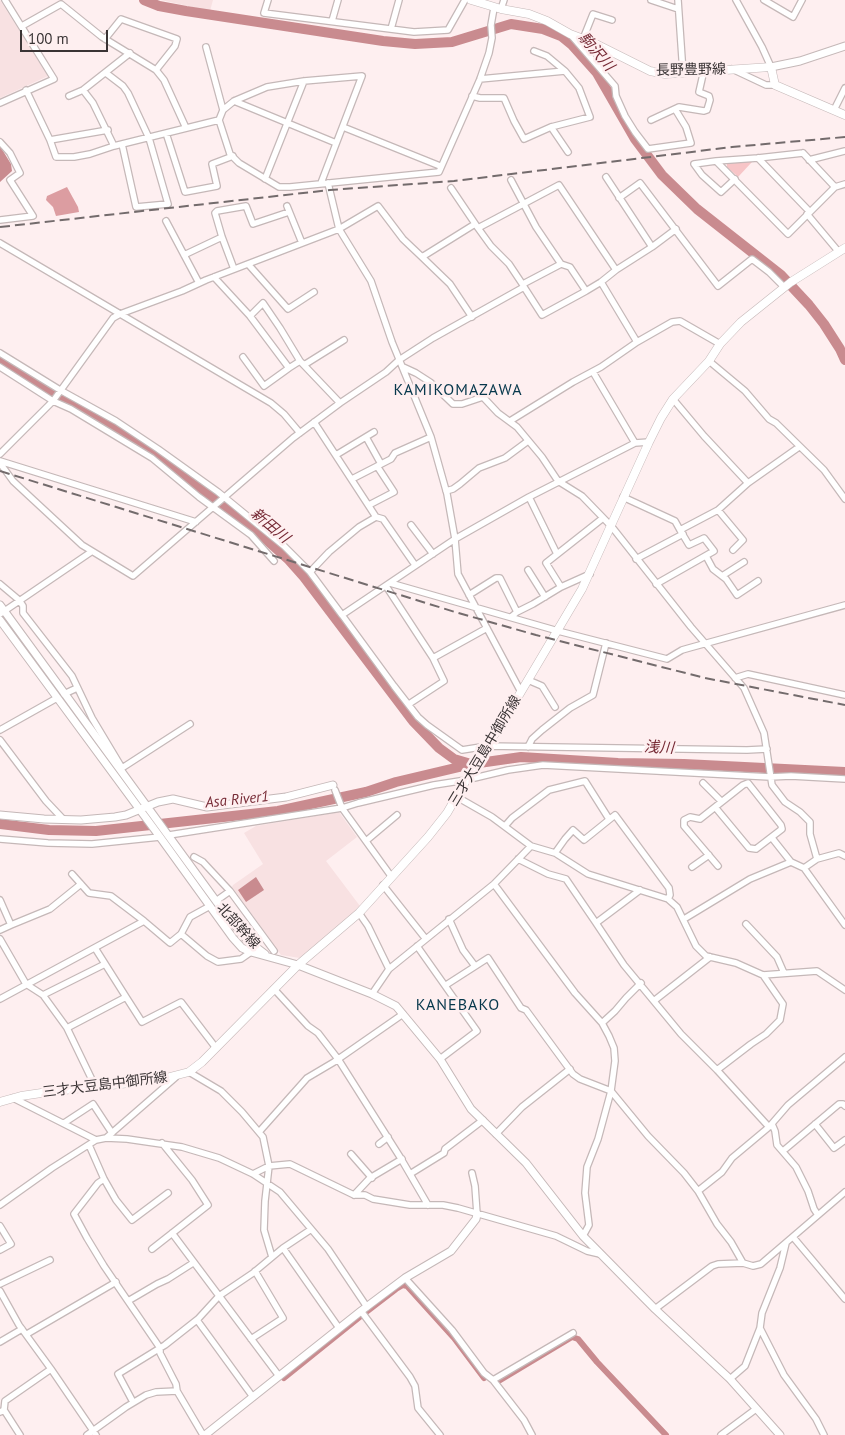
<!DOCTYPE html>
<meta charset="utf-8">
<style>
body{margin:0}
#map{position:relative;width:845px;height:1435px;overflow:hidden;background:#feeff0;font-family:"PT Sans",sans-serif}
canvas{display:block}
.scale{position:absolute;left:20px;top:30px;width:88px;height:22px;box-sizing:border-box;border:2px solid #3a3435;border-top:0;padding-left:6px;font-size:15px;line-height:18px;white-space:nowrap;color:#3a3435;-webkit-text-stroke:4px #feeff0;paint-order:stroke}
</style>
<div id="map">
<canvas width="845" height="1435"></canvas>
<div class="scale">100 m</div>
</div>
<script>
const ctx = document.querySelector('canvas').getContext('2d');
ctx.lineJoin = 'round';
function paint(path, color) {
  ctx.fillStyle = color;
  ctx.fill(path, 'evenodd');
}
function shape(rows) {
  const path = new Path2D();
  for (const r of rows) {
    path.moveTo(r[0], r[1]);
    for (let i = 2; i < r.length; i += 2) path.lineTo(r[i], r[i + 1]);
  }
  return path;
}
function trace(path, color, width, dash) {
  ctx.strokeStyle = color;
  ctx.lineWidth = width;
  ctx.lineCap = dash ? 'butt' : 'round';
  ctx.setLineDash(dash || []);
  ctx.stroke(path);
}
function write(font, color, halo, rows, align = 'center') {
  ctx.font = font + ' "PT Sans","Noto Sans JP",sans-serif';
  ctx.lineWidth = 5;
  ctx.setLineDash([]);
  ctx.textBaseline = 'middle';
  ctx.strokeStyle = halo;
  ctx.fillStyle = color;
  for (const [text, x, y, turn = 0] of rows) {
    ctx.save();
    ctx.translate(x, y);
    ctx.rotate((+turn || 0) * Math.PI / 180);
    ctx.textAlign = isNaN(turn) ? turn : align;
    if (halo) ctx.strokeText(text, 0, 0);
    ctx.fillText(text, 0, 0);
    ctx.restore();
  }
}
paint(shape([
 [0,0,48,76,0,98],
 [161,0,213,0,210,11],
 [339,812,357,837,326,861,360,906,344,922,300,958,281,955,232,887,233,885,263,864,244,833,256,826]
]), '#f8e1e2');
paint(shape([
 [751,160,752,162,738,177,727,167,727,163]
]), '#f7c5c7');
paint(shape([
 [67,187,78,207,79,212,56,216,53,207,46,200,47,196]
]), '#dc9da1');
paint(shape([
 [0,146,11,164,12,171,0,182],
 [256,877,264,890,246,902,238,890]
]), '#c98b8f');
trace(shape([
 [366,1312,396,1289,403,1285,407,1286,454,1338,484,1378],
 [284,1378,361,1316],
 [497,1382,572,1337,578,1339,597,1362,666,1435]
]), '#c98b8f', 6);
trace(shape([
 [144,0,159,6,186,11,383,41,415,44,452,42,511,24,543,29,561,36,572,45,597,73,635,139,662,175,697,209,781,275,809,305,824,324,840,349,845,360],
 [0,361,62,400,105,422,134,441,215,499,268,541,288,559,304,577,413,721,439,748,454,759,471,764],
 [0,824,49,830,96,831,278,811,366,792,396,782,472,764,521,757,618,763,684,764,845,772]
]), '#c98b8f', 10);
const minor = shape([
 [268,0,264,13,414,32,448,30,465,0],
 [651,0,678,9],
 [678,0,683,73],
 [736,0,762,47,771,67],
 [764,0,793,17,802,0],
 [501,9,504,0],
 [332,21,338,0],
 [22,26,61,4,102,37,156,70,164,80,186,128],
 [391,29,399,0],
 [570,34,615,86,616,96,625,116,635,132,648,149,691,143,686,127,675,109],
 [105,39,121,19,177,39,175,46,156,70],
 [583,39,593,14,612,20],
 [206,47,223,110],
 [534,51,547,56,565,71],
 [732,69,766,85,775,85],
 [106,73,123,86,128,93,149,138,168,204,136,207,122,144],
 [26,90,50,140,56,157,74,157,90,154,114,146,219,120],
 [83,90,93,103,114,146],
 [69,96,83,90,130,53],
 [472,96,480,98,504,98,514,121,524,139,551,127,590,117,579,88,565,71,480,79],
 [234,101,336,143],
 [0,103,54,79,5,0],
 [834,110,845,88],
 [651,120,679,107,704,111,707,110,710,100,709,96,699,92,704,70],
 [343,127,440,166],
 [551,127,568,152],
 [166,133,185,192,217,186,212,164,233,156],
 [50,140,108,130],
 [0,142,10,153,20,173,10,180,33,216,0,220],
 [803,153,835,187,788,234,716,161,758,158,803,153],
 [758,158,809,211],
 [809,160,845,151],
 [716,161,694,164,702,175,721,192,735,179],
 [606,177,652,247],
 [265,179,304,81],
 [511,180,536,227,561,264,523,284],
 [321,183,362,76,304,81,267,87,234,101,223,110,219,120,230,154,239,163,279,187,290,187,439,172,480,79,489,53,492,38,491,25,494,8],
 [328,183,339,229,371,281,392,342,431,437,447,494,455,539,458,574,521,692],
 [835,187,845,184],
 [451,188,478,228,559,185,616,270,652,247,676,229],
 [619,198,640,183,718,286,752,259,769,272,784,287],
 [287,206,302,243],
 [807,214,838,251],
 [166,221,199,283],
 [478,228,491,246,509,264,523,285],
 [0,243,271,403,284,414,300,433],
 [184,255,222,237],
 [248,264,288,309,314,292],
 [561,264,570,267,586,291],
 [234,269,222,237,215,213,217,211,246,206,253,224,289,212],
 [214,277,250,316,289,368,300,361],
 [601,282,616,270],
 [250,316,263,303,280,328,300,361,340,403],
 [472,317,450,284,422,257,475,224],
 [0,353,60,390,116,421,158,449,218,492,284,546,310,572],
 [243,357,264,386,289,368],
 [709,361,745,391,769,419,776,423,824,470,845,499],
 [304,365,344,340],
 [0,367,53,401,71,409,152,458,199,497,251,535,274,561],
 [403,367,416,373,430,382,453,404,462,404,483,397,498,413,517,427,542,457,558,481,582,496,612,527,691,627,744,688,764,733,772,785,785,802,800,812,810,822,810,834,817,859],
 [593,372,635,443],
 [673,399,704,436,748,483],
 [510,421,573,382,601,367,637,342,672,322,680,321,720,344],
 [314,422,376,517],
 [366,437,381,464],
 [0,454,53,401,113,318,120,314,182,291,206,280,339,229,378,206,403,239,422,257],
 [336,455,374,432],
 [0,461,196,522],
 [0,463,13,481,82,545,133,576,293,438,340,403,386,372,399,360,433,338,524,287,542,315,586,291,601,282,637,342],
 [352,479,391,459,395,453,431,437],
 [446,491,453,489,460,484,479,468,505,458,528,441],
 [529,497,557,554],
 [623,497,675,521,680,530],
 [369,505,394,492,377,466],
 [718,510,743,540,733,550],
 [411,525,433,554],
 [706,556,713,569,726,579,737,595,758,581],
 [636,559,683,534],
 [415,565,383,519,376,517,359,527,329,552,310,572,342,615,455,539,529,497,635,443,649,442],
 [528,570,545,597],
 [590,574,561,587,546,563,603,518],
 [722,576,744,562],
 [390,583,558,631,667,659,682,650,689,648,845,605],
 [0,584,19,600,23,606,23,613,72,676,92,718,122,768,190,724],
 [656,584,714,551,704,538,689,545,680,530,718,510,748,483,799,447],
 [386,586,433,658,444,681,409,704],
 [469,595,496,578,500,578,517,612,511,617],
 [517,612,533,604,561,587],
 [0,614,91,552],
 [342,615,394,686,418,717,427,725,462,750,487,746,747,750,767,749],
 [433,658,487,628],
 [735,678,748,674,845,695],
 [528,680,542,686,555,707],
 [64,694,77,688],
 [0,730,57,698],
 [0,740,46,801,63,819],
 [528,747,532,739,542,730,570,708,593,695,606,643],
 [703,783,721,801],
 [335,790,342,808,391,876],
 [457,797,492,817,531,846,555,853,588,874,668,899,677,907,696,946,706,956,736,963,763,975,817,971,845,990],
 [715,807,749,848,756,849,782,829,781,825,748,783,743,785,700,819,690,817,684,820,684,826,718,866],
 [505,826,512,818,549,790,585,781,609,819],
 [169,835,342,808,358,803,434,785,466,780,508,770,543,765,770,777,791,776,845,779],
 [772,838,791,862],
 [0,839,48,843,92,844,160,837],
 [366,841,397,815],
 [555,853,565,839,573,830,584,840,615,815,669,888,670,895,668,899],
 [194,857,203,862,230,891,274,951],
 [518,859,548,874,566,879,596,923],
 [692,867,709,855],
 [804,868,845,925],
 [72,874,89,893,111,896,144,921],
 [494,884,575,993,602,1023,609,1036,614,1048,615,1061,611,1091,598,1139,587,1167,585,1193,589,1225,583,1236],
 [383,885,425,938],
 [640,890,596,923,624,965,681,1034,717,1070,769,1127,788,1105,845,1057],
 [0,900,11,925,0,930],
 [216,901,230,891],
 [359,913,368,926,389,969],
 [449,919,463,950,475,966],
 [684,919,750,879,791,862,804,868,817,859,839,853,845,856],
 [746,924,777,957,784,973],
 [11,925,50,909,81,884],
 [181,934,190,917,210,906],
 [0,939,26,984,43,995,67,1028,95,1086],
 [417,946,477,1031,440,1059],
 [95,948,126,997],
 [446,985,488,958,521,1008,526,1010,573,1074,580,1079,611,1091,648,1136,684,1173,698,1191,717,1224,731,1242,743,1263],
 [274,989,308,1026,318,1033,338,1059,400,1157,428,1205],
 [372,994,389,969,494,884,531,846],
 [43,995,105,964],
 [0,999,144,921,170,943,181,934,207,956,218,962,241,959,251,952],
 [655,1000,710,957],
 [602,1023,615,1011,626,998,641,983],
 [67,1028,126,997,142,1022,181,1002,216,1048],
 [717,1070,751,1044,766,1034,780,1020,783,1004,763,975],
 [189,1072,221,1091,242,1112,263,1137,269,1166,265,1201,264,1230,272,1257],
 [13,1098,96,1140],
 [64,1123,93,1104,112,1133],
 [772,1124,775,1131,777,1145,796,1167,808,1191,814,1209,818,1215],
 [815,1124,834,1148,845,1140],
 [259,1132,307,1078,334,1062,403,1014],
 [496,1134,522,1107,570,1069],
 [106,1138,176,1077],
 [379,1144,388,1137],
 [89,1145,104,1179,116,1200,132,1220,168,1193],
 [783,1151,839,1104,843,1104,845,1106],
 [351,1154,372,1178],
 [472,1173,475,1186,477,1214],
 [253,1174,269,1166,290,1164,354,1195,365,1195,373,1199,410,1205,443,1205,458,1208,556,1236,587,1251,600,1254],
 [410,1174,444,1153,445,1149,483,1120],
 [104,1179,98,1183,74,1214,87,1238,104,1266,160,1348,160,1353,176,1384,177,1391,203,1435],
 [698,1191,722,1172,732,1158,769,1127],
 [354,1195,370,1178,402,1159],
 [0,1205,52,1168,96,1140,106,1138,127,1139,182,1147,219,1158,253,1174,280,1192,328,1249,367,1307],
 [0,1226,11,1244,0,1250],
 [172,1233,279,1376],
 [793,1237,845,1299],
 [283,1248,339,1328],
 [152,1249,208,1205,192,1180,162,1143],
 [405,1278,452,1330,484,1373,493,1380,573,1333],
 [0,1284,50,1260],
 [0,1291,19,1325,51,1369,96,1435],
 [128,1301,157,1284,168,1279,193,1263],
 [655,1309,712,1266,718,1264,743,1263,753,1266,761,1264,845,1192],
 [361,1311,410,1377,415,1386,418,1408,440,1435],
 [197,1320,253,1397],
 [760,1328,784,1375,816,1419,824,1435],
 [27,1334,116,1282],
 [251,1339,283,1318,255,1271],
 [0,1342,22,1329],
 [730,1379,745,1366,760,1328,762,1313,780,1268,786,1243],
 [493,1380,524,1420,532,1435],
 [133,1402,118,1374,165,1345,198,1319,219,1296,253,1273,283,1248,310,1230],
 [4,1410,20,1435],
 [0,1412,4,1410,5,1401,51,1369],
 [87,1435,126,1407,146,1395,156,1392,177,1391],
 [721,1435,756,1409]
]);
const tertiary = shape([
 [771,67,800,61,845,46],
 [0,605,216,901,248,941,265,954],
 [0,620,160,837,233,938,242,948,251,952,298,965,372,994,396,1006,440,1059,471,1109,526,1163,583,1236,655,1309,730,1379,780,1435],
 [0,815,44,819,81,820,115,817,126,815,158,802,173,799,207,807,286,797,333,785],
 [205,1435,361,1311,405,1278,451,1251,476,1219,477,1214]
]);
const secondary = shape([
 [471,0,501,9,529,14,547,21,570,34,594,43,650,71,665,74,771,67,775,85,845,115],
 [0,1102,21,1096,55,1091,158,1080,189,1072,202,1062,298,965,359,913,428,837,447,813,482,753,506,717,582,589,649,442,661,418,673,399,709,361,720,344,741,322,791,282,845,248]
]);
trace(minor, '#c5b8b8', 8);
trace(tertiary, '#c5b8b8', 9);
trace(secondary, '#c5b8b8', 9);
trace(minor, '#fff', 5.5);
trace(tertiary, '#fff', 7);
trace(secondary, '#fff', 8);
trace(shape([
 [0,227,330,190,454,181,732,147,845,137],
 [0,471,455,612,536,635,705,678,845,705]
]), '#736b6c', 2, [10, 5]);
write('14px', '#3a3435', '#feeff0', [
 ["長野豊野線",691,70,-1],
 ["三才大豆島中御所線",485,751,-59],
 ["北部幹線",238,926,48],
 ["三才大豆島中御所線",105,1085,-7]
]);
write('italic 15px', '#762a35', '#feeff0', [
 ["駒沢川",596,52,49],
 ["新田川",270,526,40],
 ["浅川",659,748,3],
 ["Asa River1",237,800,-6]
]);
ctx.letterSpacing = '1px';
write('16px', '#07384c', '#feeff0', [
 ["KAMIKOMAZAWA",458,390],
 ["KANEBAKO",458,1005]
]);
ctx.letterSpacing = '0px';
</script>
